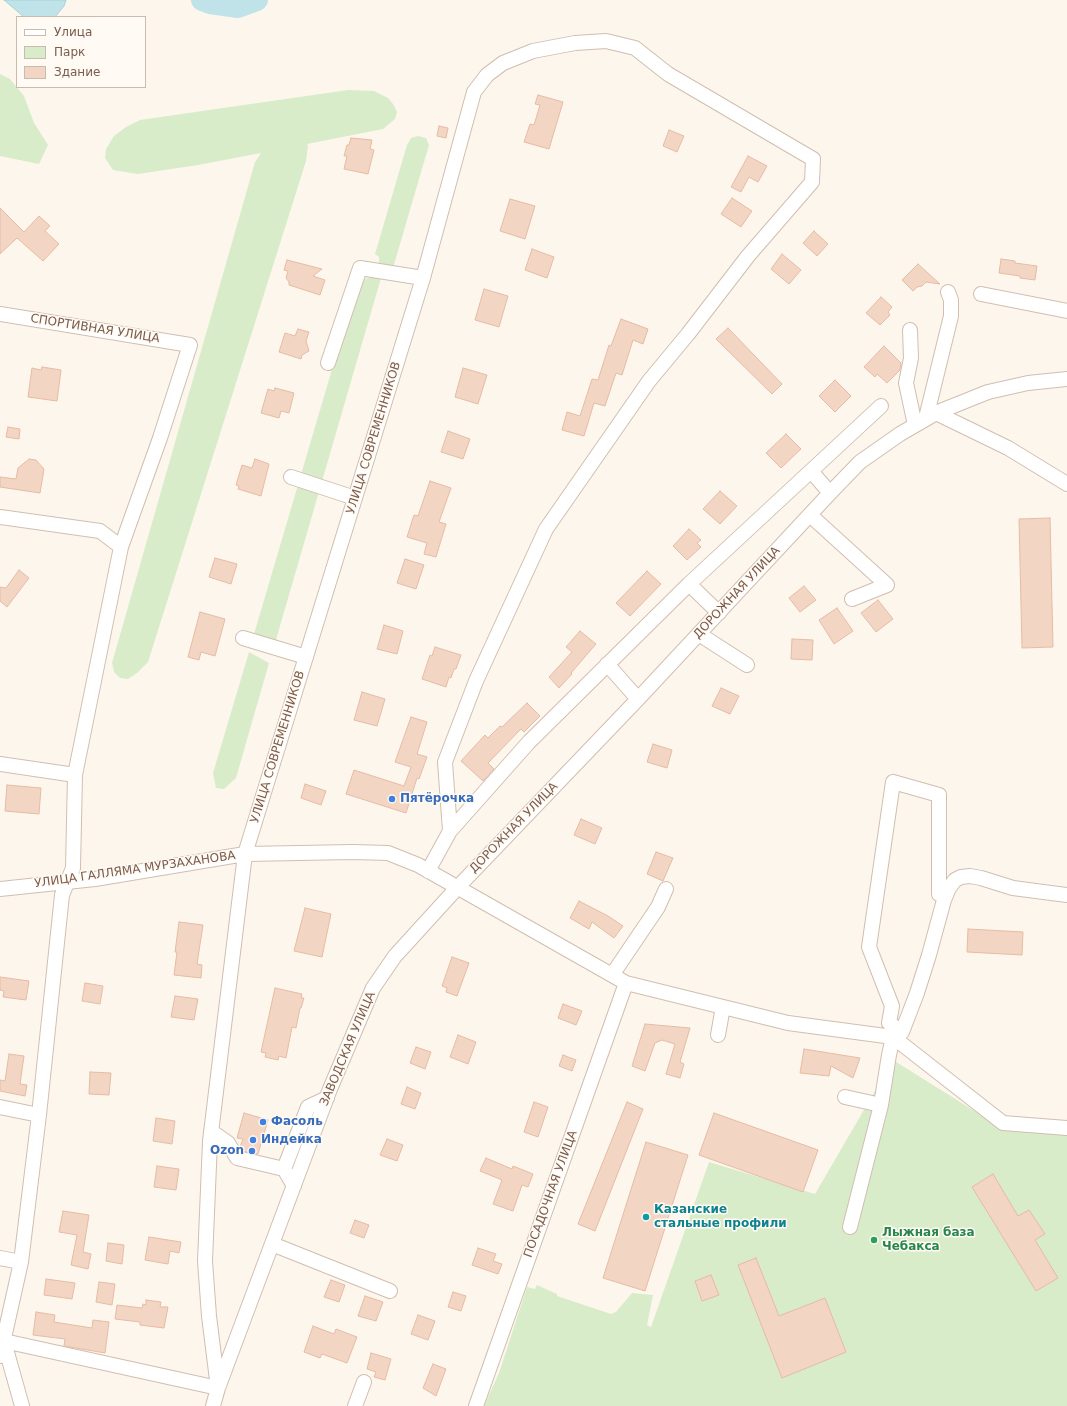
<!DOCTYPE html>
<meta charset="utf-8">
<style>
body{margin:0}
#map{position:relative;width:1067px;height:1406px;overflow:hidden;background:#fdf6ec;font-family:"DejaVu Sans",sans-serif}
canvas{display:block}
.legend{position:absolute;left:16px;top:16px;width:130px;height:72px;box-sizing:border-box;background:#fffaf3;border:1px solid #cabbb1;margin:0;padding:5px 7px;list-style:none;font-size:12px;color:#7a5c4d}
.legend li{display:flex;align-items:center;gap:8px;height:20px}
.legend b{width:20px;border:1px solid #cabbb1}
</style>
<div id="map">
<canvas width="1067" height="1406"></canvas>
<ul class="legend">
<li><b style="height:5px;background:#fff"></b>Улица</li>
<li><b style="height:11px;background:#d8ecc9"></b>Парк</li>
<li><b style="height:11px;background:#f3d5c3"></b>Здание</li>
</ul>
</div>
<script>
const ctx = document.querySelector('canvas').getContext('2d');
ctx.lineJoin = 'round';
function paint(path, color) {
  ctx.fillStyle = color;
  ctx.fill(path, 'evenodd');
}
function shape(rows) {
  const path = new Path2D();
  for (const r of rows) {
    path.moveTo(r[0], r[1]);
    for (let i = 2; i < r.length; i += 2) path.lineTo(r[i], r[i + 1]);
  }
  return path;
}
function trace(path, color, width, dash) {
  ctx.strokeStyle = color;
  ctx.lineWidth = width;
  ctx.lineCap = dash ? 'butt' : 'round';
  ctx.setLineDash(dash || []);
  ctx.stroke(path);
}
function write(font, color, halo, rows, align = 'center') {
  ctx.font = font + ' "DejaVu Sans",sans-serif';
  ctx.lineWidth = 3;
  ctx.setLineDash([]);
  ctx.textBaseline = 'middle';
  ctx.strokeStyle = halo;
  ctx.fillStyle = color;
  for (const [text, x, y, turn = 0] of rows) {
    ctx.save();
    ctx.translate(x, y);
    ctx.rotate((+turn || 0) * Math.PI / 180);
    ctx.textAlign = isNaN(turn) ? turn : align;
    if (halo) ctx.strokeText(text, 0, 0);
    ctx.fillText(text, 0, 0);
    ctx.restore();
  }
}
paint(shape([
 [0,74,10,79,24,96,34,123,48,145,39,164,0,156],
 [348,90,374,91,388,98,393,104,397,112,395,119,383,129,307,144,308,146,306,161,148,662,137,673,128,679,120,678,114,672,112,663,255,162,261,153,198,165,138,174,113,170,105,158,106,149,114,136,126,127,140,120],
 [418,136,426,138,429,145,393,268,379,264,379,257,375,254,407,145,411,138],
 [376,276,381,278,273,650,252,641,358,281],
 [249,652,269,663,236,778,224,789,216,788,213,773],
 [893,1060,1005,1130,1067,1134,1067,1406,484,1406,499,1373,527,1287,535,1289,537,1285,557,1294,557,1296,611,1314,616,1312,632,1293,653,1295,647,1325,651,1327,709,1162,815,1194]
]), '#d8ecc9');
const water = shape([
 [4,0,66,0,64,6,55,17,24,17,4,0]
]);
paint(water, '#bfe3e8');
trace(water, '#a5d3da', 1);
trace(shape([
 [202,0,210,3,238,7,257,0]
]), '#bfe3e8', 22);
const building = shape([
 [538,95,563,102,549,149,524,142,530,124,534,125,540,105,535,104,538,95],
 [439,126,448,128,446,138,437,136,439,126],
 [669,130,684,136,677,152,663,146,669,130],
 [351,138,372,140,370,149,374,150,368,174,344,169,347,156,344,156,347,145,349,145,351,138],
 [748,156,767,166,758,182,749,177,741,192,731,187,748,156],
 [732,198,752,211,741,227,721,214,732,198],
 [510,199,535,206,525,239,500,231,510,199],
 [0,208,24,232,39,216,50,226,45,231,59,244,43,261,17,238,0,254,0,208],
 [814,231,828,244,817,256,803,243,814,231],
 [532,249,554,257,547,278,525,270,532,249],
 [782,254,801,270,789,284,771,269,782,254],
 [1001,259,1015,261,1015,263,1037,266,1035,280,1020,278,1020,276,999,273,1001,259],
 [287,260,322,269,313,276,325,280,320,295,289,285,289,282,286,278,288,271,284,270,287,260],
 [918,264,940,284,926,282,922,286,917,287,913,291,902,280,918,264],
 [484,289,508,296,499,327,475,320,484,289],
 [881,297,892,307,888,312,890,315,880,325,866,313,881,297],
 [621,319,648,329,643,344,633,340,622,375,616,373,605,406,594,403,584,436,562,430,567,412,580,416,592,379,598,380,609,345,611,346,621,319],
 [728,328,782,384,772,394,716,339,728,328],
 [298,329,309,332,306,341,309,351,302,355,301,359,279,352,285,333,295,336,298,329],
 [884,346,901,363,900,370,887,383,877,374,875,377,864,367,884,346],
 [42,367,61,370,57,401,28,397,32,368,41,370,42,367],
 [463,368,487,375,478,404,455,397,463,368],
 [835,380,851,396,835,412,819,396,835,380],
 [275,388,294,393,289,413,281,411,279,418,261,413,268,389,274,391,275,388],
 [8,427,20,429,19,439,6,437,8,427],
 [448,431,470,439,463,459,441,452,448,431],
 [786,434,801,449,781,468,766,453,786,434],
 [29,459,36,460,44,469,40,493,0,487,0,477,16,479,18,468,29,459],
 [255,459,269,464,261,496,238,489,239,486,236,485,242,465,252,468,255,459],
 [430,481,451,488,439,522,446,524,436,557,424,554,427,543,407,537,414,515,418,516,430,481],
 [720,491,737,506,720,524,703,509,720,491],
 [1050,518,1053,647,1022,648,1019,519,1050,518],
 [689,529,701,540,697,543,701,547,687,560,673,546,689,529],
 [215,558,237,564,231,584,209,577,215,558],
 [405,559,424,565,416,589,397,583,405,559],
 [19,570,29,578,7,607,0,601,0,587,6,588,19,570],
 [647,571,661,584,630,616,616,603,647,571],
 [804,586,816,600,800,612,789,598,804,586],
 [878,600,893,619,876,632,861,613,878,600],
 [837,608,853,631,834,644,819,620,837,608],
 [200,612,225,619,215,656,201,652,199,660,188,657,200,612],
 [384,625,403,631,397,654,377,649,384,625],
 [580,631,596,644,571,673,572,674,559,688,549,677,572,652,566,647,580,631],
 [792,639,813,640,812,660,791,659,792,639],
 [435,647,461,655,456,669,454,669,451,678,449,677,446,687,422,679,430,655,432,656,435,647],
 [721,688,739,696,730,714,712,706,721,688],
 [362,692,385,699,377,726,354,720,362,692],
 [527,703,540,716,524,732,521,729,488,763,494,769,483,781,461,761,485,735,488,738,500,726,502,727,527,703],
 [411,717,427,722,417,754,427,757,419,779,417,778,406,813,346,794,354,770,404,786,411,767,395,762,411,717],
 [653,744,672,750,667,768,647,762,653,744],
 [305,784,326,791,321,805,301,798,305,784],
 [7,785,41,788,39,814,5,811,7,785],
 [581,819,602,828,595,844,574,835,581,819],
 [656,852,673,858,663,881,647,874,656,852],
 [579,901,608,916,623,926,614,938,592,922,589,929,570,918,579,901],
 [305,908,331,914,322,957,294,951,305,908],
 [179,922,203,925,197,964,202,965,201,978,174,975,177,952,175,952,179,922],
 [968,929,1023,932,1022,955,967,952,968,929],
 [452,957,469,963,457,996,446,992,447,988,442,986,452,957],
 [0,977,29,981,26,1000,3,997,4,991,0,990,0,977],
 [85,983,103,986,100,1004,82,1001,85,983],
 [275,988,302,994,301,998,304,998,301,1008,300,1008,296,1028,292,1027,286,1058,279,1056,278,1060,265,1057,266,1053,261,1052,275,988],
 [175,996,198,999,194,1020,171,1017,175,996],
 [563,1004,582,1011,576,1025,558,1018,563,1004],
 [645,1024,690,1028,680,1062,684,1064,680,1078,666,1074,675,1044,662,1040,655,1043,645,1071,632,1066,645,1024],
 [458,1035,476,1042,468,1064,450,1057,458,1035],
 [416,1047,431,1052,425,1069,410,1063,416,1047],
 [804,1049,860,1058,853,1078,831,1066,829,1076,800,1073,804,1049],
 [9,1054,24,1056,20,1084,27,1085,25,1096,0,1091,0,1080,5,1081,9,1054],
 [563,1055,576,1060,572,1071,559,1066,563,1055],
 [90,1072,111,1073,109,1095,89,1094,90,1072],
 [407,1087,421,1093,415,1109,401,1104,407,1087],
 [534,1102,548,1107,538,1137,524,1132,534,1102],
 [627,1102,643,1109,595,1231,578,1224,627,1102],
 [244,1113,268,1120,258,1154,242,1151,240,1147,243,1139,237,1138,244,1113],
 [714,1113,818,1150,803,1192,699,1155,714,1113],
 [156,1118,175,1121,172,1144,153,1141,156,1118],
 [387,1139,403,1145,397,1161,380,1155,387,1139],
 [646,1142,688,1155,645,1291,603,1278,646,1142],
 [486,1158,512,1169,513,1166,533,1174,528,1187,522,1185,513,1211,493,1204,502,1180,480,1171,486,1158],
 [157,1166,179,1169,176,1190,154,1187,157,1166],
 [993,1174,1018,1216,1029,1210,1045,1234,1035,1240,1058,1278,1036,1291,972,1187,993,1174],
 [63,1211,89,1215,83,1252,91,1254,88,1269,71,1265,77,1235,59,1232,63,1211],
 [355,1220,369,1225,364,1238,350,1233,355,1220],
 [149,1237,181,1242,179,1253,170,1251,168,1264,145,1260,149,1237],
 [108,1243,124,1245,122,1264,106,1261,108,1243],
 [478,1248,496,1254,493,1261,502,1264,498,1274,472,1265,478,1248],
 [756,1258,779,1316,825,1298,846,1352,782,1378,738,1265,756,1258],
 [711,1275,719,1295,702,1301,695,1281,711,1275],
 [46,1279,75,1283,72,1299,44,1295,46,1279],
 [331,1280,345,1285,339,1302,324,1297,331,1280],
 [99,1282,115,1284,112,1305,96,1302,99,1282],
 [453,1292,466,1296,461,1311,448,1307,453,1292],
 [365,1296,383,1302,376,1321,358,1316,365,1296],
 [146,1300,161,1302,160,1307,168,1307,164,1328,140,1325,140,1322,115,1319,117,1305,142,1308,143,1304,146,1305,146,1300],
 [36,1312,55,1315,54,1322,92,1328,93,1320,109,1322,105,1353,64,1346,65,1339,33,1335,36,1312],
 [418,1315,435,1321,428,1340,411,1334,418,1315],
 [313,1326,334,1334,336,1329,357,1337,347,1363,322,1354,320,1358,304,1352,313,1326],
 [371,1353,391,1359,385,1380,374,1377,376,1372,367,1369,371,1353],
 [433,1364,446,1369,436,1396,423,1388,433,1364]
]);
paint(building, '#f3d5c3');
trace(building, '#e6bba3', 1);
const minor = shape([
 [981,294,1067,311],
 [0,314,190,345,160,438,121,547,75,775,73,868,62,895,39,1115,21,1262,0,1356],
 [910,330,911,358,906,383,915,425],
 [328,363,360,268,423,278],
 [936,413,1008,448,1067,484],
 [926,418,951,316,951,300,948,292],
 [811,471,830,493],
 [291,477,355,498],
 [810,515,887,585,852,599],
 [0,517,100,531,121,547],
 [689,584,719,613],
 [699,634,747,665],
 [243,638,306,657],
 [607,664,638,699],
 [0,764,75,775],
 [428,871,450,831,529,742,689,584,881,406],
 [0,889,95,879,245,854,353,852,388,853,418,865,626,983,788,1023,893,1037,1003,1123,1067,1128],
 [612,975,658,907,666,889],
 [902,1032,889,1023,892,1006,869,947,893,782,939,795,939,894,945,897],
 [718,1035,723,1007],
 [845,1097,881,1105],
 [0,1107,39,1115],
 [211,1131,228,1143,237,1158,284,1169],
 [294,1186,284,1169,308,1107,327,1098],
 [850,1227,881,1105,889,1055,893,1037,902,1032,917,993,929,955,944,900,949,888,955,880,961,877,970,876,981,878,1013,888,1067,895],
 [272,1244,390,1291],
 [0,1258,21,1262],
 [4,1341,218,1388],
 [4,1342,22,1406],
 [218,1388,209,1316,205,1261,210,1141,245,854,423,278,474,92,487,75,503,63,533,51,575,43,606,41,635,48,668,74,813,159,812,182,748,256,688,334,649,381,546,529,476,681,445,762,450,831],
 [213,1406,218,1388,330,1089,373,988,395,956,457,888,638,699,830,493,860,462,900,434,938,412,988,392,1028,383,1067,379],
 [355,1406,364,1382],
 [476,1406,626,983]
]);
trace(minor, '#d1beb0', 16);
trace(minor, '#fff', 14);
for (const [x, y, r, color] of [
 [392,799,4,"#3f7fe0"],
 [263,1122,4,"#3f7fe0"],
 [253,1140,4,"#3f7fe0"],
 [252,1151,4,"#3f7fe0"],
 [646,1217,4,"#0f9aa8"],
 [874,1240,4,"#2e9e5b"]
]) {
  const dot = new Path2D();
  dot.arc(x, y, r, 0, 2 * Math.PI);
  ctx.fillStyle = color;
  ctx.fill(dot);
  trace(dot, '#fffaf3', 1.5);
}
write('12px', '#7a5c4d', '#fffaf3', [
 ["СПОРТИВНАЯ УЛИЦА",95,329,9],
 ["УЛИЦА СОВРЕМЕННИКОВ",374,438,-73],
 ["ДОРОЖНАЯ УЛИЦА",737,593,-47],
 ["УЛИЦА СОВРЕМЕННИКОВ",278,747,-73],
 ["ДОРОЖНАЯ УЛИЦА",514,828,-46],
 ["УЛИЦА ГАЛЛЯМА МУРЗАХАНОВА",135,870,-8],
 ["ЗАВОДСКАЯ УЛИЦА",348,1049,-67],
 ["ПОСАДОЧНАЯ УЛИЦА",551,1194,-70]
]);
write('bold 12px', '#366cbe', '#fffaf3', [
 ["Пятёрочка",400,799],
 ["Фасоль",271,1122],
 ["Индейка",261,1140],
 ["Ozon",244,1151,"right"]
], 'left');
write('bold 12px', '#0d838f', '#fffaf3', [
 ["Казанские",654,1210],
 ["стальные профили",654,1224]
], 'left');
write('bold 12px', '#27864d', '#fffaf3', [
 ["Лыжная база",882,1233],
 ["Чебакса",882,1247]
], 'left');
</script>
